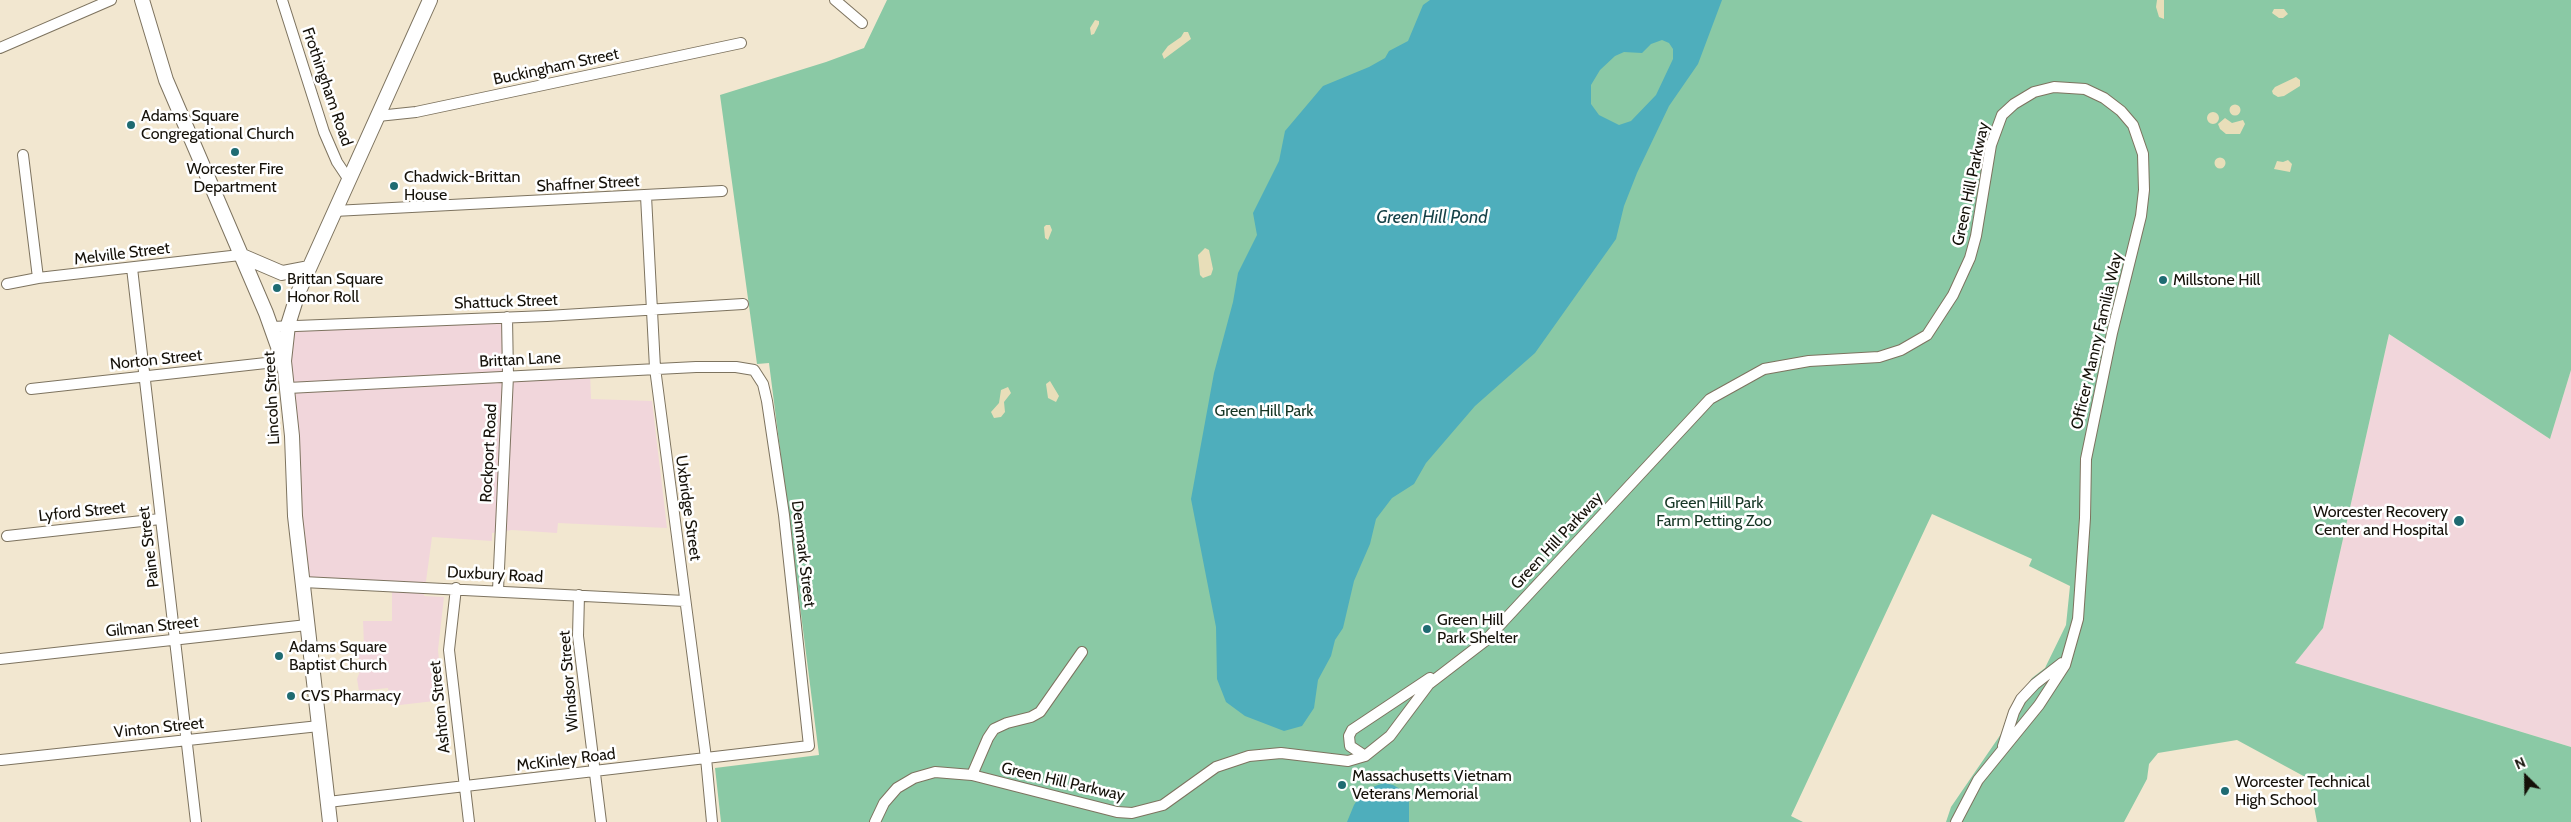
<!DOCTYPE html>
<style>
body{margin:0}
#map{position:relative;width:2571px;height:822px;overflow:hidden;background:#f2e7d0;font-family:Cabin,sans-serif}
canvas{display:block}
.north{position:absolute;left:2501px;top:752px;width:50px;height:50px;-webkit-text-stroke:4px #fff;paint-order:stroke;rotate:337deg;font-size:14px;font-weight:700;line-height:20px;text-align:center;color:#151109}
.north::after{content:'';display:block;margin:auto;width:18px;height:22px;background:#151109;clip-path:polygon(50% 0,100% 100%,50% 72%,0 100%)}
</style>
<div id="map">
<canvas width="2571" height="822"></canvas>
<div class="north">N</div>
</div>
<script>
const ctx = document.querySelector('canvas').getContext('2d');
ctx.lineJoin = 'round';
function paint(path, color) {
  ctx.fillStyle = color;
  ctx.fill(path, 'evenodd');
}
function shape(rows) {
  const path = new Path2D();
  for (const r of rows) {
    if (r.length === 3) {
      path.moveTo(r[0] + r[2], r[1]);
      path.arc(r[0], r[1], r[2], 0, 2 * Math.PI);
      continue;
    }
    path.moveTo(r[0], r[1]);
    for (let i = 2; i < r.length; i += 2) path.lineTo(r[i], r[i + 1]);
  }
  return path;
}
function trace(path, color, width, dash) {
  ctx.strokeStyle = color;
  ctx.lineWidth = width;
  ctx.lineCap = dash ? 'butt' : 'round';
  ctx.setLineDash(dash || []);
  ctx.stroke(path);
}
function write(font, color, halo, rows, align = 'center') {
  ctx.font = font + ' Cabin,sans-serif';
  ctx.lineWidth = 5;
  ctx.setLineDash([]);
  ctx.textBaseline = 'middle';
  ctx.strokeStyle = halo;
  ctx.fillStyle = color;
  for (const [text, x, y, turn = 0] of rows) {
    ctx.save();
    ctx.translate(x, y);
    ctx.rotate((+turn || 0) * Math.PI / 180);
    ctx.textAlign = isNaN(turn) ? turn : align;
    if (halo) ctx.strokeText(text, 0, 0);
    ctx.fillText(text, 0, 0);
    ctx.restore();
  }
}
paint(shape([
 [507,317,508,376,590,372,591,399,652,401,667,528,558,523,557,533,512,530,492,533,492,541,432,537,424,596,444,597,438,650,443,700,391,706,388,688,359,691,357,679,360,671,358,646,364,645,363,621,392,621,392,585,303,582,288,325],
 [2389,334,2550,439,2571,370,2571,747,2294,663,2323,628]
]), '#f1d6db');
paint(shape([
 [887,0,2571,0,2571,370,2550,439,2389,334,2323,628,2295,663,2571,747,2571,822,2317,822,2309,779,2237,740,2158,753,2149,764,2147,779,2124,822,1946,822,1951,807,2001,734,2008,713,2032,678,2045,668,2066,625,2070,586,2029,566,2032,559,1932,514,1791,816,1803,822,721,822,715,768,819,755,769,363,757,364,720,95,826,62,864,48]
]), '#8ac9a5');
paint(shape([
 [2157,0,2164,0,2164,19,2159,17,2156,7],
 [2274,9,2284,9,2288,14,2283,18,2279,18,2272,13],
 [1095,20,1099,21,1099,24,1094,34,1091,35,1090,28],
 [1184,32,1188,32,1191,39,1164,59,1162,54,1168,46,1181,37],
 [2296,77,2300,80,2300,86,2284,96,2278,97,2273,94,2272,91,2275,87],
 [2235,110,5.5],
 [2213,118,6],
 [2225,118,2232,123,2243,120,2245,124,2240,134,2226,134,2220,129,2218,124],
 [2220,163,5.5],
 [2288,160,2292,164,2290,172,2274,169,2277,161,2283,162],
 [1046,225,1050,225,1052,230,1048,240,1045,238,1044,227],
 [1205,248,1209,250,1213,269,1211,275,1203,278,1200,275,1198,255],
 [1050,381,1059,396,1056,402,1048,398,1046,384],
 [1008,387,1011,393,1004,402,1005,412,1001,417,994,418,991,412,999,403,1001,390]
]), '#e8deb9');
paint(shape([
 [1430,0,1722,0,1698,64,1669,106,1637,173,1624,206,1616,239,1535,353,1475,406,1426,463,1414,484,1392,498,1376,519,1370,544,1354,581,1343,628,1335,640,1331,656,1318,680,1314,708,1302,726,1284,731,1245,716,1226,702,1217,679,1216,627,1191,499,1214,373,1233,302,1238,273,1257,235,1253,213,1279,161,1285,131,1323,86,1369,67,1385,58,1389,51,1408,41,1423,5],
 [1662,40,1669,43,1673,49,1673,59,1656,95,1631,121,1619,125,1599,115,1591,104,1591,85,1600,70,1615,56,1624,52,1642,53,1651,44],
 [1384,783,1393,785,1409,794,1409,822,1347,822,1354,805,1359,797,1375,786]
]), '#4eaebc');
const minor = shape([
 [282,0,324,132,337,162,349,180],
 [835,0,862,23],
 [0,48,111,0],
 [378,116,416,112,741,43],
 [23,155,38,278],
 [646,196,655,368,706,758,712,822],
 [334,211,722,191],
 [132,268,196,822],
 [7,284,38,278,240,255],
 [271,327,547,316,743,304],
 [288,388,696,367,736,367,754,370,763,384,767,401,784,515,809,746,328,802],
 [31,389,284,361],
 [7,536,160,519],
 [303,582,685,601],
 [456,588,449,650,469,822],
 [498,590,508,376,507,317],
 [579,595,578,636,601,822],
 [0,659,307,625],
 [2003,746,2014,712,2021,699,2035,684,2062,663],
 [1365,756,1350,746,1349,736,1352,730,1430,678],
 [1,760,319,726],
 [972,775,988,738,994,729,1007,723,1031,717,1040,712,1082,652],
 [875,822,884,803,897,788,914,778,935,772,972,775,1117,812,1132,813,1163,805,1216,767,1249,756,1281,753,1348,761,1365,756,1390,736,1429,684,1485,641,1710,399,1764,369,1809,361,1879,357,1901,350,1927,335,1953,295,1970,258,1976,236,1991,145,2002,115,2014,104,2034,92,2054,87,2085,89,2104,98,2121,111,2133,125,2143,154,2144,190,2141,216,2112,333,2086,459,2085,518,2078,619,2065,665,2039,705,1978,780,1956,822]
]);
const secondary = shape([
 [142,0,166,80,266,313,282,358],
 [240,255,282,273,308,268],
 [330,822,295,516,292,436,284,361,288,325,298,293,430,0]
]);
trace(minor, '#7d735f', 12);
trace(secondary, '#7d735f', 16);
trace(minor, '#fff', 10);
trace(secondary, '#fff', 14);
for (const [x, y, r, color] of [
 [131,125,5,"#1f6b72"],
 [235,152,5,"#1f6b72"],
 [394,186,5,"#1f6b72"],
 [2163,280,5,"#1f6b72"],
 [277,288,5,"#1f6b72"],
 [2459,521,6,"#1f6b72"],
 [1427,629,5,"#1f6b72"],
 [279,656,5,"#1f6b72"],
 [291,696,5,"#1f6b72"],
 [1342,785,5,"#1f6b72"],
 [2225,791,5,"#1f6b72"]
]) {
  const dot = new Path2D();
  dot.arc(x, y, r, 0, 2 * Math.PI);
  ctx.fillStyle = color;
  ctx.fill(dot);
  trace(dot, '#fff', 2);
}
write('16px', '#151109', '#fff', [
 ["Buckingham Street",556,67,-12],
 ["Frothingham Road",327,87,71],
 ["Shaffner Street",588,184,-3],
 ["Green Hill Parkway",1971,184,-78],
 ["Melville Street",122,254,-7],
 ["Shattuck Street",506,302,-2],
 ["Officer Manny Familia Way",2097,341,-77],
 ["Norton Street",156,360,-6],
 ["Brittan Lane",520,360,-3],
 ["Lincoln Street",272,398,-93],
 ["Rockport Road",489,453,-87],
 ["Uxbridge Street",688,508,82],
 ["Lyford Street",82,512,-6],
 ["Green Hill Parkway",1557,541,-47],
 ["Paine Street",149,547,-97],
 ["Denmark Street",803,554,83],
 ["Duxbury Road",495,575,3],
 ["Gilman Street",152,627,-6],
 ["Windsor Street",569,681,-95],
 ["Ashton Street",440,707,-96],
 ["Vinton Street",159,728,-6],
 ["McKinley Road",566,760,-7],
 ["Green Hill Parkway",1063,782,13]
]);
write('16px', '#151109', '#fff', [
 ["Adams Square",141,116],
 ["Congregational Church",141,134],
 ["Worcester Fire",235,169,"center"],
 ["Department",235,187,"center"],
 ["Chadwick-Brittan",404,177],
 ["House",404,195],
 ["Brittan Square",287,279],
 ["Honor Roll",287,297],
 ["Millstone Hill",2173,280],
 ["Worcester Recovery",2448,512,"right"],
 ["Center and Hospital",2448,530,"right"],
 ["Green Hill",1437,620],
 ["Park Shelter",1437,638],
 ["Adams Square",289,647],
 ["Baptist Church",289,665],
 ["CVS Pharmacy",301,696],
 ["Massachusetts Vietnam",1352,776],
 ["Veterans Memorial",1352,794],
 ["Worcester Technical",2235,782],
 ["High School",2235,800]
], 'left');
write('16px', '#163625', '#fff', [
 ["Green Hill Park",1264,411],
 ["Green Hill Park",1714,503],
 ["Farm Petting Zoo",1714,521]
]);
write('italic 18px', '#174349', '#fff', [
 ["Green Hill Pond",1432,218]
]);
</script>
